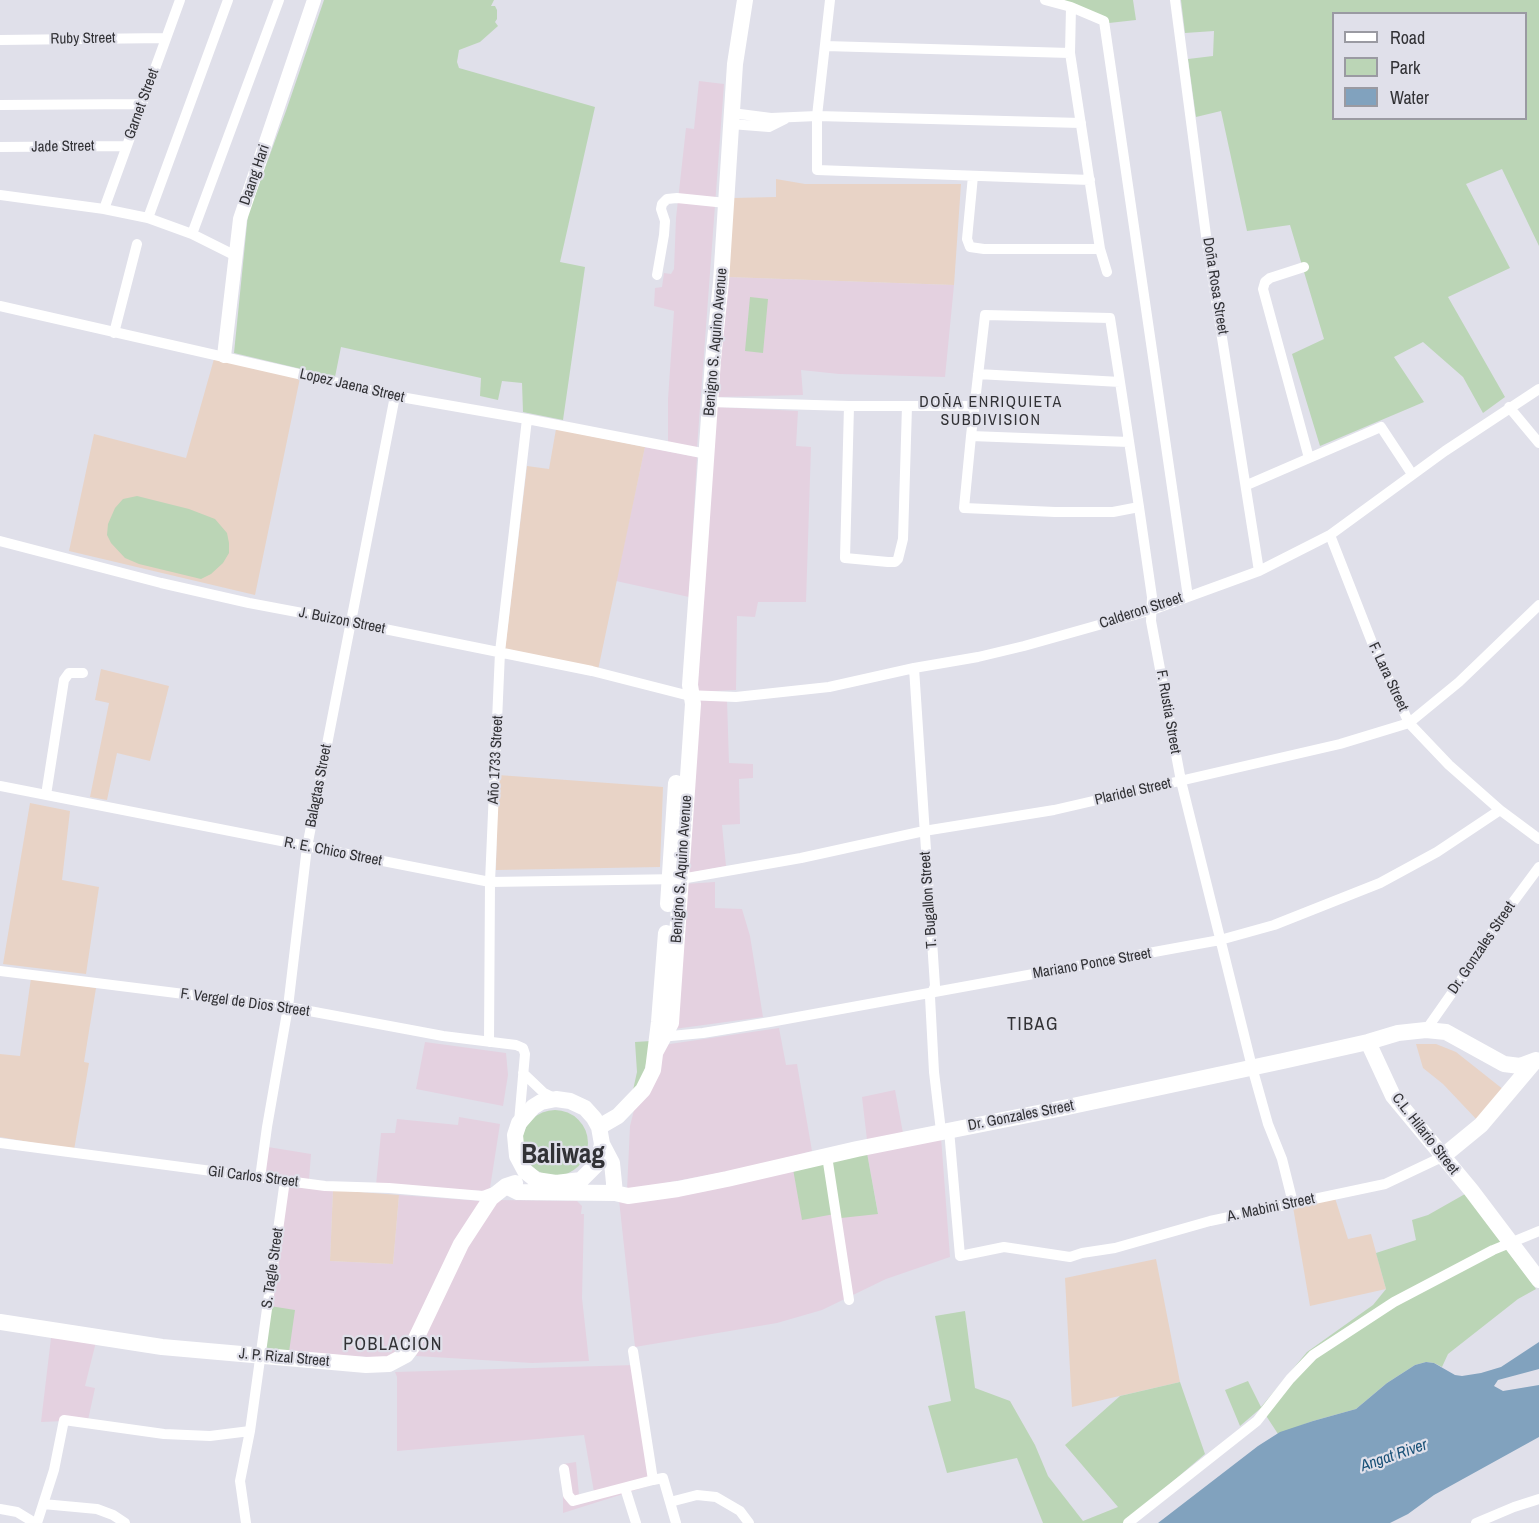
<!DOCTYPE html>
<meta charset="utf-8">
<style>
body{margin:0}
#map{position:relative;width:1539px;height:1523px;overflow:hidden;background:#e0e0ea;font-family:"Archivo Narrow",sans-serif}
canvas{display:block}
.legend{position:absolute;left:1332px;top:12px;width:195px;height:108px;box-sizing:border-box;background:#e0e0ea;border:2px solid #9a9aa2;margin:0;padding:8px 10px;list-style:none;font-size:18px;color:#323236}
.legend li{display:flex;align-items:center;gap:12px;height:30px}
.legend b{width:30px;border:2px solid #9a9aa2}
</style>
<div id="map">
<canvas width="1539" height="1523"></canvas>
<ul class="legend">
<li><b style="height:8px;background:#fff"></b>Road</li>
<li><b style="height:16px;background:#bbd5b6"></b>Park</li>
<li><b style="height:16px;background:#81a2be"></b>Water</li>
</ul>
</div>
<script>
const ctx = document.querySelector('canvas').getContext('2d');
ctx.lineJoin = 'round';
function paint(path, color) {
  ctx.fillStyle = color;
  ctx.fill(path, 'evenodd');
}
function shape(rows) {
  const path = new Path2D();
  for (const r of rows) {
    if (r.length === 3) {
      path.moveTo(r[0] + r[2], r[1]);
      path.arc(r[0], r[1], r[2], 0, 2 * Math.PI);
      continue;
    }
    path.moveTo(r[0], r[1]);
    for (let i = 2; i < r.length; i += 2) path.lineTo(r[i], r[i + 1]);
  }
  return path;
}
function trace(path, color, width, dash) {
  ctx.strokeStyle = color;
  ctx.lineWidth = width;
  ctx.lineCap = dash ? 'butt' : 'round';
  ctx.setLineDash(dash || []);
  ctx.stroke(path);
}
function write(font, color, halo, rows, align = 'center') {
  ctx.font = font + ' "Archivo Narrow",sans-serif';
  ctx.lineWidth = 4.5;
  ctx.setLineDash([]);
  ctx.textBaseline = 'middle';
  ctx.strokeStyle = halo;
  ctx.fillStyle = color;
  for (const [text, x, y, turn = 0] of rows) {
    ctx.save();
    ctx.translate(x, y);
    ctx.rotate((+turn || 0) * Math.PI / 180);
    ctx.textAlign = isNaN(turn) ? turn : align;
    if (halo) ctx.strokeText(text, 0, 0);
    ctx.fillText(text, 0, 0);
    ctx.restore();
  }
}
paint(shape([
 [699,81,724,84,697,448,668,442,668,399,674,311,654,306,655,288,662,287,664,273,671,274,674,269,676,218,686,128,694,129],
 [727,277,954,285,945,377,839,374,801,370,803,395,718,397],
 [717,407,798,411,796,446,811,447,806,602,758,602,755,617,737,616,736,690,697,692],
 [645,447,697,457,689,597,616,581],
 [698,700,727,700,729,763,753,764,753,778,739,779,740,824,722,825,726,866,689,873],
 [715,882,715,908,742,909,750,936,763,1017,674,1029,685,884],
 [779,1028,786,1065,797,1064,812,1151,751,1167,627,1190,630,1126,634,1110,663,1045],
 [425,1042,506,1053,508,1075,503,1106,416,1089],
 [895,1090,903,1133,867,1140,862,1097],
 [459,1117,500,1124,490,1188,485,1191,376,1185,381,1133,395,1133,397,1119,458,1125],
 [941,1137,950,1257,886,1279,822,1310,777,1323,635,1347,619,1200,793,1169,841,1213,878,1213,867,1153],
 [268,1147,311,1154,309,1180,264,1176],
 [287,1187,333,1190,330,1261,393,1264,399,1195,481,1201,404,1344,397,1351,385,1358,289,1352,270,1306],
 [497,1200,577,1201,582,1206,581,1214,584,1214,582,1298,589,1361,532,1363,416,1356,459,1261],
 [51,1338,96,1342,85,1386,95,1388,88,1420,41,1422],
 [635,1365,657,1474,658,1483,563,1513,563,1464,576,1462,579,1495,594,1492,584,1435,397,1451,397,1377,395,1372]
]), '#e4d1e0');
paint(shape([
 [776,179,805,184,961,184,954,285,727,277,733,198,776,197],
 [214,359,300,378,255,595,69,551,94,434,186,458],
 [556,429,645,447,598,670,505,650,527,466,549,469],
 [101,669,169,686,150,761,117,753,107,800,90,797,109,703,95,700],
 [498,775,663,787,660,867,496,870],
 [30,803,70,811,62,880,99,887,86,974,3,964],
 [31,978,96,988,84,1062,89,1063,74,1150,0,1137,0,1054,20,1056],
 [1416,1044,1436,1044,1456,1052,1504,1090,1478,1121,1443,1084,1423,1068],
 [333,1190,399,1195,393,1264,330,1261],
 [1335,1198,1348,1239,1371,1234,1386,1289,1310,1306,1293,1207],
 [1156,1259,1180,1382,1072,1407,1065,1278]
]), '#e8d3c6');
paint(shape([
 [324,0,494,0,491,6,495,6,497,10,497,19,495,22,498,26,480,42,459,50,457,62,459,68,595,107,560,262,585,267,563,420,523,412,522,383,502,381,498,400,480,396,481,378,341,347,335,377,234,353,248,214,286,111],
 [1053,0,1133,0,1136,20,1109,23],
 [1181,0,1539,0,1539,246,1502,169,1466,184,1510,268,1448,297,1505,397,1483,413,1463,377,1423,342,1394,357,1424,402,1320,446,1292,354,1324,339,1290,225,1247,231,1221,111,1196,117,1188,59,1213,56,1214,31,1185,33],
 [1334,14,1526,14,1526,118,1334,118],
 [750,297,768,299,763,353,745,351],
 [137,496,189,509,215,519,227,533,229,543,229,553,223,563,211,574,201,579,139,564,125,558,111,543,107,535,108,524,115,508,123,499],
 [651,1041,642,1082,633,1090,637,1072,635,1042],
 [555,1143,33],
 [867,1153,878,1214,841,1218,840,1213,802,1220,793,1169],
 [1465,1194,1536,1289,1518,1299,1448,1354,1442,1367,1434,1363,1426,1362,1415,1365,1387,1383,1356,1409,1313,1421,1278,1434,1261,1408,1240,1426,1225,1390,1248,1381,1261,1407,1307,1352,1373,1305,1386,1289,1376,1253,1416,1240,1412,1220,1428,1215],
 [270,1306,295,1310,289,1352,264,1350],
 [965,1311,975,1388,1010,1401,1035,1445,1048,1476,1083,1521,1118,1507,1065,1445,1120,1396,1180,1382,1205,1454,1124,1523,1043,1523,1017,1458,947,1473,928,1406,951,1401,935,1316]
]), '#bbd5b6');
paint(shape([
 [1539,1342,1539,1369,1498,1380,1494,1386,1503,1391,1539,1385,1539,1437,1434,1495,1408,1514,1390,1523,1158,1523,1258,1446,1280,1432,1313,1421,1356,1409,1387,1383,1415,1365,1426,1362,1434,1363,1455,1375,1462,1376,1481,1373,1501,1367]
]), '#81a2be');
trace(shape([
 [830,0,817,116,817,170,1090,180],
 [1045,0,1071,7,1104,21,1188,597],
 [1175,0,1207,243,1259,571],
 [1071,7,1070,53,1100,249,1107,272],
 [0,40,166,38],
 [825,46,1070,53],
 [0,105,142,104],
 [732,113,771,118,817,116,1081,123],
 [731,124,769,127,785,119],
 [0,147,126,146],
 [973,176,967,239,970,247,984,249,1100,249],
 [0,195,104,209,148,218,192,234,279,0],
 [104,209,180,0],
 [148,218,228,0],
 [192,234,236,256],
 [1304,267,1270,278,1265,282,1263,289,1309,458],
 [657,275,664,235,665,221,661,209,662,204,667,199,677,198,726,203],
 [0,306,395,396,527,419,707,454],
 [114,333,137,244],
 [978,374,1120,382],
 [710,402,849,406,975,406],
 [849,406,845,558,888,562,895,562,898,559,903,539,907,406],
 [1509,407,1539,443],
 [971,436,1129,442],
 [1247,485,1381,427,1412,474],
 [1139,507,1113,512,1055,512,964,508,971,436,985,315,1110,318,1120,382,1139,507,1152,597,1151,621,1181,781,1252,1067,1268,1124,1282,1159,1293,1203],
 [1330,535,1373,645,1409,723,1449,765,1500,810,1539,839],
 [0,541,161,583,249,603,350,622,592,671,686,695,736,697,829,687,914,668,978,657,1024,646,1152,610,1259,571,1330,535,1445,451,1539,389],
 [914,668,935,986,930,997,934,1072,941,1131],
 [0,786,490,882,681,879,801,858,924,831,1054,810,1340,744,1409,723,1459,682,1539,605],
 [46,795,64,680,69,673,83,673],
 [0,971,288,1007,443,1036,516,1045,523,1048,525,1054,519,1122],
 [1426,1030,1461,980,1502,917,1539,867],
 [660,1037,703,1033,770,1022,1220,940,1274,925,1380,883,1437,852,1500,810],
 [489,1042,490,882,500,652,527,419],
 [523,1073,544,1093,556,1099],
 [949,1130,960,1256,1004,1247,1070,1257,1082,1253,1115,1248,1210,1221,1385,1184,1442,1157],
 [0,1143,325,1186,389,1188,483,1196,494,1192],
 [827,1156,849,1300],
 [260,1178,267,1127,288,1007,307,847,395,396],
 [633,1351,653,1480,663,1478,676,1523],
 [564,1469,568,1495,573,1501,653,1480],
 [625,1488,636,1523],
 [670,1502,697,1495,716,1497,740,1511,749,1523],
 [43,1504,97,1509,113,1515,125,1523],
 [0,1509,17,1512,35,1523],
 [37,1523,54,1470,64,1420,164,1434,210,1436,250,1431],
 [246,1523,240,1481,250,1431,285,1180],
 [1128,1523,1257,1421,1290,1379,1313,1355,1394,1302,1493,1250,1539,1231],
 [1476,1523,1514,1507,1539,1499]
]), '#fff', 10);
trace(shape([
 [224,356,240,219,314,0]
]), '#fff', 14);
trace(shape([
 [668,904,676,783],
 [1368,1042,1393,1096,1471,1190,1539,1280],
 [656,1051,671,1023,693,704,690,685,698,575,713,360,721,282,735,64,745,0],
 [556,1099,570,1101,585,1108,594,1118,599,1127,602,1144,598,1163,581,1180,556,1183,536,1180,525,1171,517,1156,515,1135,519,1123,533,1107,541,1102,556,1099],
 [599,1127,618,1116,643,1090,653,1070,659,1022,666,933],
 [602,1144,612,1163,615,1193],
 [1442,1157,1481,1125,1536,1060],
 [506,1186,518,1192,615,1193,628,1196,678,1189,727,1179,857,1149,1063,1108,1283,1061,1368,1042,1398,1033,1426,1030,1446,1032,1504,1064,1520,1066,1536,1060],
 [0,1322,162,1347,366,1365,389,1364,406,1355,412,1347,461,1244,491,1198,506,1186,515,1183]
]), '#fff', 16);
write('15px', '#323236', '#e0e0ea', [
 ["Ruby Street",83,39,-1],
 ["Garnet Street",142,104,-70],
 ["Jade Street",63,147,-1],
 ["Daang Hari",255,175,-71],
 ["Doña Rosa Street",1215,286,81],
 ["Benigno S. Aquino Avenue",716,342,-85],
 ["Lopez Jaena Street",352,386,13],
 ["Calderon Street",1141,611,-18],
 ["J. Buizon Street",342,621,11],
 ["F. Lara Street",1388,677,65],
 ["F. Rustia Street",1168,712,80],
 ["Año 1733 Street",496,760,-87],
 ["Balagtas Street",319,786,-79],
 ["Plaridel Street",1133,792,-13],
 ["R. E. Chico Street",333,852,11],
 ["Benigno S. Aquino Avenue",682,869,-86],
 ["T. Bugallon Street",929,900,-94],
 ["Dr. Gonzales Street",1482,948,-56],
 ["Mariano Ponce Street",1092,964,-10],
 ["F. Vergel de Dios Street",245,1003,8],
 ["Dr. Gonzales Street",1021,1116,-11],
 ["C.L. Hilario Street",1425,1134,52],
 ["Gil Carlos Street",253,1177,7],
 ["A. Mabini Street",1271,1208,-12],
 ["S. Tagle Street",273,1268,-82],
 ["J. P. Rizal Street",284,1358,5]
]);
ctx.letterSpacing = '1.5px';
write('16px', '#323236', '#e0e0ea', [
 ["DOÑA ENRIQUIETA",991,403],
 ["SUBDIVISION",991,421]
]);
ctx.letterSpacing = '0px';
write('italic 16px', '#1b5278', '#e0e0ea', [
 ["Angat River",1394,1456,-19]
]);
ctx.letterSpacing = '1.5px';
write('18px', '#323236', '#e0e0ea', [
 ["TIBAG",1033,1025],
 ["POBLACION",393,1345]
]);
ctx.letterSpacing = '0px';
write('bold 27px', '#323236', '#e0e0ea', [
 ["Baliwag",563,1156]
]);
</script>
